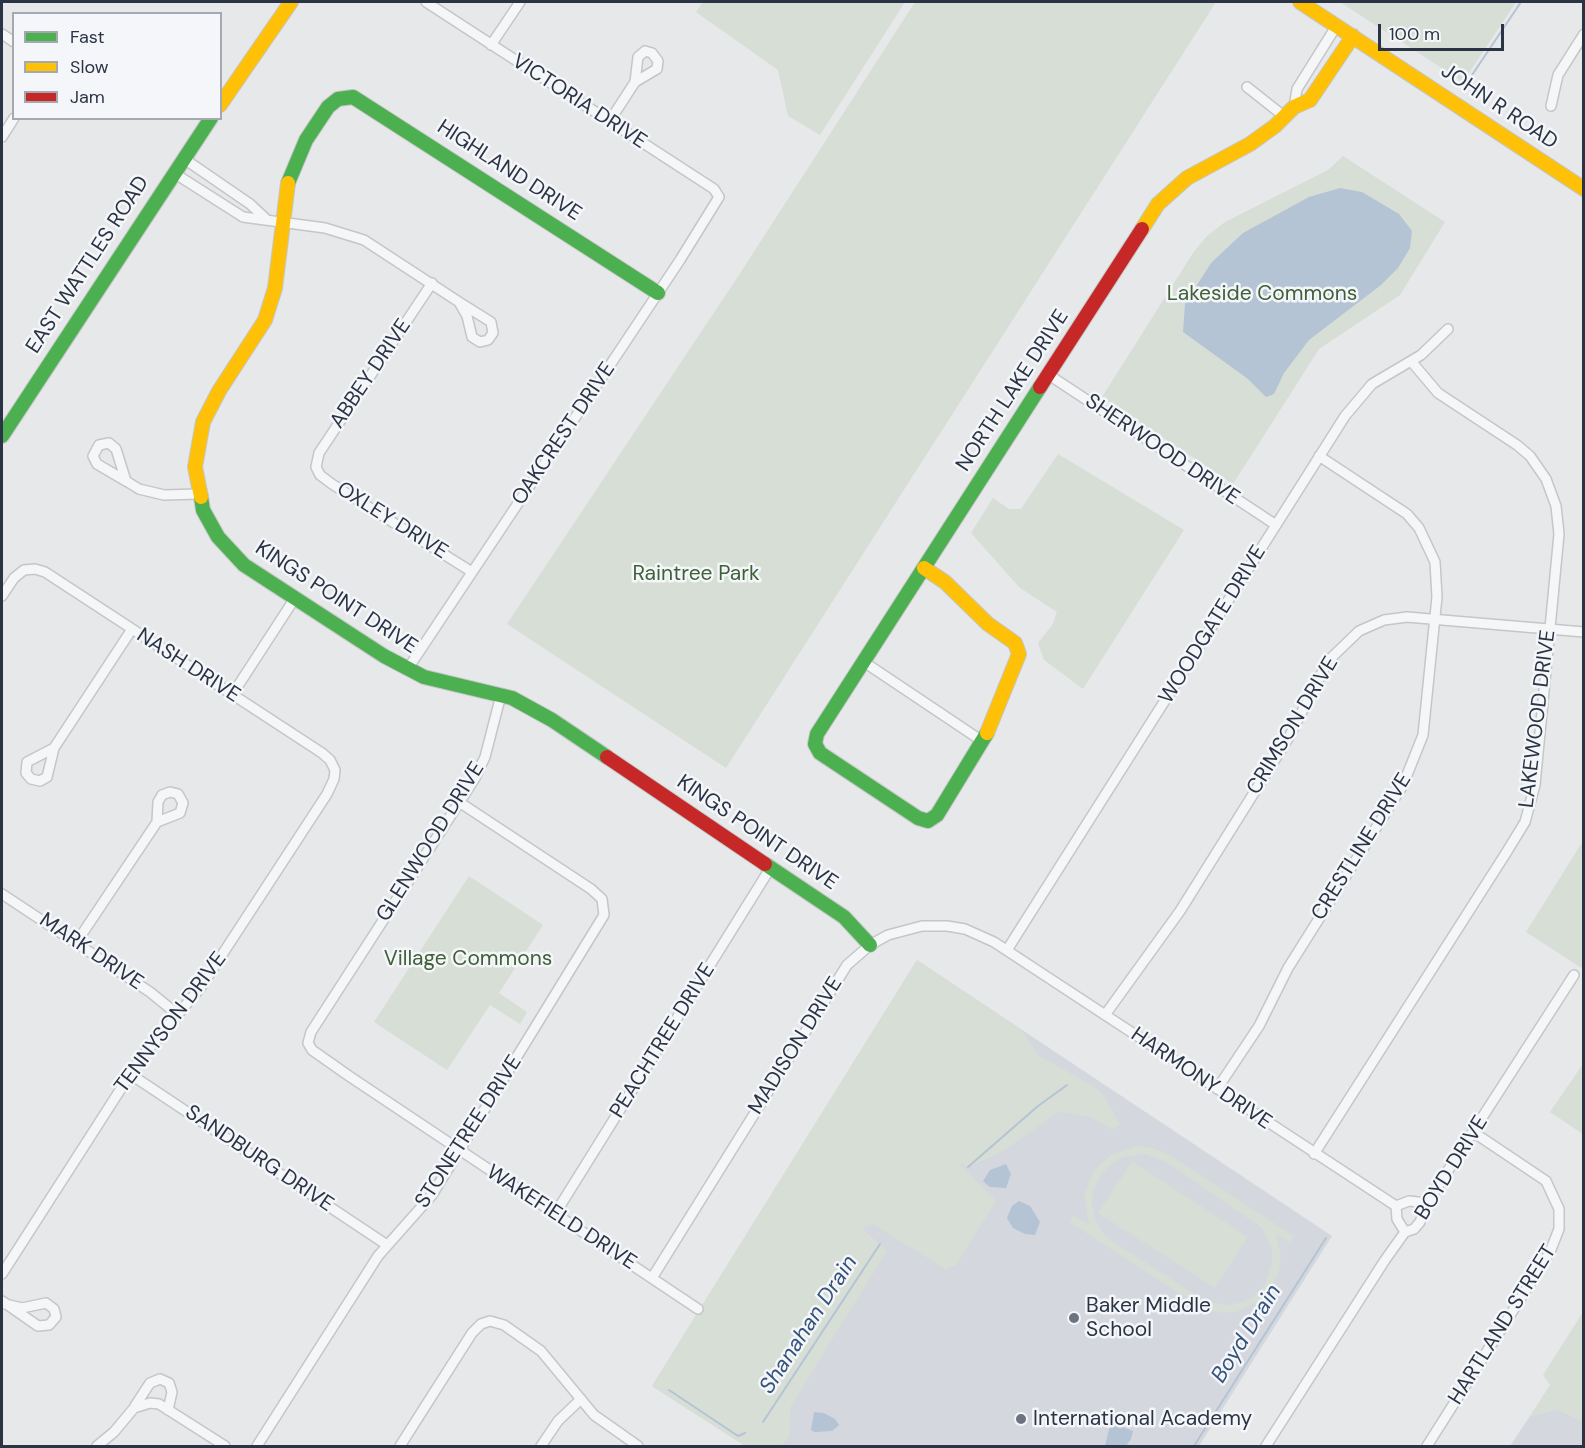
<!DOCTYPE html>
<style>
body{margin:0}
#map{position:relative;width:1585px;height:1448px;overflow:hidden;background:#e6e8ea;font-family:"DM Sans",sans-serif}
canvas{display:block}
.frame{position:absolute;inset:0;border:3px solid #2b3445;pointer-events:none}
.legend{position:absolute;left:12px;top:12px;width:210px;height:108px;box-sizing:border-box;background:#f4f6f9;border:2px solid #a4a8b1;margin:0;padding:8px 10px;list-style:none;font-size:18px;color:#2b3445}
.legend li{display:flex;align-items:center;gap:12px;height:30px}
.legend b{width:30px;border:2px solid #a4a8b1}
.scale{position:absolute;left:1378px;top:24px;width:126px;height:27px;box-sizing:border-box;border:3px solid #2b3445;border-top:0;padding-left:8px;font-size:18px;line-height:21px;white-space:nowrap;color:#2b3445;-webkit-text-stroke:4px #f4f6f9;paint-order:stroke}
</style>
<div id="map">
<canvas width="1585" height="1448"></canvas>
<div class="frame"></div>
<ul class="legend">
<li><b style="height:8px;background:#4caf50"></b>Fast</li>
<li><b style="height:8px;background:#ffc107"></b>Slow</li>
<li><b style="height:8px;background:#c62828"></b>Jam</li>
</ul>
<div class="scale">100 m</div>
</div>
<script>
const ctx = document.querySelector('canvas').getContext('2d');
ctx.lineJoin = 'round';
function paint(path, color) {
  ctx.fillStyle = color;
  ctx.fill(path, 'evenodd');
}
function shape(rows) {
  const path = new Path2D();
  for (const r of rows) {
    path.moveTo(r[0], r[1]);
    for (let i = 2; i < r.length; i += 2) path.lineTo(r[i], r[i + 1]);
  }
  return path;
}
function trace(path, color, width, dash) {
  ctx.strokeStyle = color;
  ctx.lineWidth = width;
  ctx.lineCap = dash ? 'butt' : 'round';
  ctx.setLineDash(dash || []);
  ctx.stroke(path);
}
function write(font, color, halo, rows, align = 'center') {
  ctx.font = font + ' "DM Sans",sans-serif';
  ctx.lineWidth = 5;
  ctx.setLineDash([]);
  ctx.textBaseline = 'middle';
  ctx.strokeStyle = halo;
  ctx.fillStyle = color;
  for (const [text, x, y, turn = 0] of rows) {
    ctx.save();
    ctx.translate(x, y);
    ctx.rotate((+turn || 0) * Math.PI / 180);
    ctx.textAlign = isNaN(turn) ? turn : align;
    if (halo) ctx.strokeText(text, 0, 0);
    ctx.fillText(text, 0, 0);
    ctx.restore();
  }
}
paint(shape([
 [917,960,1332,1236,1199,1446,745,1446,652,1386],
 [1557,1409,1583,1421,1583,1446,1510,1446,1530,1416]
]), '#d4d7dd');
paint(shape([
 [703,2,905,2,820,135,788,116,778,70,696,12],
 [915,2,1216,2,726,768,507,624,739,275],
 [1340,2,1516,2,1463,82],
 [1343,156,1445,222,1400,295,1319,349,1233,484,1102,397,1193,253,1207,236,1225,222,1328,170],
 [1058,454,1184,530,1083,689,1044,660,1038,643,1053,624,1057,612,1020,588,971,533,993,498,1009,509,1021,509],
 [1583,841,1583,969,1526,932],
 [469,876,543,925,499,993,527,1012,520,1024,490,1005,447,1070,374,1022],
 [917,960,1022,1030,1039,1056,1094,1086,1105,1097,1120,1124,1112,1130,1091,1117,1058,1112,1005,1150,968,1167,959,1163,996,1201,956,1265,945,1269,873,1224,862,1228,887,1251,791,1406,789,1437,782,1446,745,1446,652,1386],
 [1583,1064,1583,1134,1550,1112],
 [1137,1146,1154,1148,1170,1155,1294,1236,1290,1243,1276,1234,1281,1255,1279,1272,1271,1288,1260,1301,1236,1312,1219,1313,1202,1308,1069,1222,1073,1215,1089,1225,1084,1196,1093,1171,1112,1154],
 [1145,1154,1166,1162,1262,1228,1272,1248,1272,1263,1265,1284,1255,1295,1242,1302,1227,1305,1205,1301,1114,1242,1102,1232,1095,1219,1092,1204,1094,1189,1100,1176,1110,1165,1123,1157],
 [1132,1161,1248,1237,1215,1288,1098,1213],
 [1583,1312,1583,1421,1557,1409,1530,1416,1550,1385,1543,1375]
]), '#d6ded6');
paint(shape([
 [1340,188,1362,192,1399,214,1412,231,1410,248,1398,268,1381,285,1309,340,1284,373,1274,394,1266,397,1248,379,1183,332,1185,304,1211,263,1243,233,1309,197],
 [1006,1164,1011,1174,1006,1188,990,1187,983,1181,990,1170],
 [1019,1201,1030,1206,1040,1222,1035,1235,1025,1234,1013,1228,1007,1218,1012,1206],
 [814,1412,824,1413,835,1419,839,1425,832,1431,815,1432,811,1430],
 [1115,1424,1133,1431,1131,1439,1126,1446,1105,1446,1109,1429]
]), '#b4c4d5');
trace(shape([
 [1468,81,1521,2],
 [968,1167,1038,1106,1067,1085],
 [669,1390,738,1436,745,1433],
 [763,1422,880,1244],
 [1194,1446,1326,1238]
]), '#b4c4d5', 2);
const street = shape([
 [2,34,14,42],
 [491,45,520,2],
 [1247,87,1285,117],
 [1551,106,1558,75,1584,34],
 [1294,107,1297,89,1337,25],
 [609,122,635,82,657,69,658,61,652,53,645,51,638,57,635,82],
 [2,137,14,118],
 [183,158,250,204,265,218],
 [174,173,243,217,325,228,364,240,459,302,467,316,472,337,480,342,488,340,493,333,491,322,459,302],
 [432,283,319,453,316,467,320,475,332,484,472,572],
 [1049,375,1276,525],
 [126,481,97,464,93,456,99,445,109,443,116,449,126,481,139,489,164,495,199,494],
 [2,596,14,578,24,570,35,569,45,572,322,753,330,760,335,770,334,779,327,794,201,987,140,1059,2,1274],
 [864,662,982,741],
 [407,670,680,260,719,197,714,189,426,2],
 [232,695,295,598],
 [501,695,485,757,475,778,311,1032,308,1043,312,1050,349,1076,698,1309],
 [54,748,47,777,40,781,31,779,26,773,27,762,54,748,132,629],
 [2,894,150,992,177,1014],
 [76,943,157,822,180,813,183,803,178,794,170,792,162,795,158,802,157,822],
 [1007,950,1345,416,1372,384,1421,355,1448,329],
 [1105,1015,1180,911,1289,737,1328,661,1359,631,1384,620,1407,617,1584,632],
 [130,1074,387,1245],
 [1217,1089,1259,1026,1288,968,1403,785,1423,735,1437,597,1435,562,1419,528,1407,514,1319,456],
 [1314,1154,1506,853,1525,822,1535,785,1559,534,1556,506,1546,479,1530,456,1517,445,1438,393,1411,361],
 [555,1214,771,867],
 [1405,1232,1397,1219,1396,1206,1409,1201,1427,1203],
 [652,1278,847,965,870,945,888,935,922,926,947,926,965,929,994,942,1396,1206],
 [2,1301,38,1326,49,1325,56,1317,54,1309,46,1303,22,1308,5,1304],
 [135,1406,150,1383,160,1379,169,1383,172,1392,168,1410],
 [97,1446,114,1432,134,1408,150,1403,159,1404,225,1446],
 [257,1446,378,1256,432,1195,604,915,602,899,591,889,459,802],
 [400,1446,472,1333,481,1324,490,1321,504,1325,541,1351,594,1415,638,1446],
 [541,1446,558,1421,581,1399],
 [1266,1446,1385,1260,1405,1232,1414,1229,1420,1222,1427,1203,1574,975],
 [1427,1446,1550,1252,1559,1229,1559,1209,1546,1181,1473,1132]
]);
const fast = shape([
 [288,183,306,140,328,107,338,99,353,97,658,293],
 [2,436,211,118],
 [201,497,203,510,218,537,244,565,384,656,424,677,512,698,552,720,607,757],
 [987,733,937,815,928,821,918,818,820,753,815,744,817,734,1040,387],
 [765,864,844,917,870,945]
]);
const slow = shape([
 [1300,2,1584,189],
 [220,105,291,2],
 [1142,229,1158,204,1187,178,1250,144,1275,126,1294,107,1310,100,1353,36],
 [201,497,195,467,203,422,219,391,265,320,275,288,288,183],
 [924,568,945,582,988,624,1015,643,1019,654,987,733]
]);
const jam = shape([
 [1040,387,1142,229],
 [607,757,765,864]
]);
trace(street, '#c4c6c8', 12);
trace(fast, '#c4c6c8', 16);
trace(slow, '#c4c6c8', 16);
trace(jam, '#c4c6c8', 16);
trace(street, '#f5f6f7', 9);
trace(fast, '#4caf50', 14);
trace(slow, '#ffc107', 14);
trace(jam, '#c62828', 14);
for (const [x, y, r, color] of [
 [1074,1318,6,"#6c737f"],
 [1021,1419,6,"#6c737f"]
]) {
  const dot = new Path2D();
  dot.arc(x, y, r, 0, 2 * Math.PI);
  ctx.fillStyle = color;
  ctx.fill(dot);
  trace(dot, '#f4f6f9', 2);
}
write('21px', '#2b3445', '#f4f6f9', [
 ["VICTORIA DRIVE",579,102,33],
 ["JOHN R ROAD",1499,107,34],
 ["HIGHLAND DRIVE",509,171,33],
 ["EAST WATTLES ROAD",88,265,-57],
 ["ABBEY DRIVE",371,374,-56],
 ["NORTH LAKE DRIVE",1013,391,-57],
 ["OAKCREST DRIVE",564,434,-56],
 ["SHERWOOD DRIVE",1162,450,34],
 ["OXLEY DRIVE",392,521,32],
 ["KINGS POINT DRIVE",336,598,33],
 ["WOODGATE DRIVE",1213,625,-58],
 ["NASH DRIVE",188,666,33],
 ["LAKEWOOD DRIVE",1538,719,-83],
 ["CRIMSON DRIVE",1293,726,-59],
 ["KINGS POINT DRIVE",757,833,34],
 ["GLENWOOD DRIVE",431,842,-58],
 ["CRESTLINE DRIVE",1362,847,-58],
 ["MARK DRIVE",91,952,34],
 ["TENNYSON DRIVE",171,1023,-53],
 ["PEACHTREE DRIVE",663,1041,-58],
 ["MADISON DRIVE",796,1046,-58],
 ["HARMONY DRIVE",1201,1079,34],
 ["STONETREE DRIVE",469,1132,-57],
 ["SANDBURG DRIVE",259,1159,34],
 ["BOYD DRIVE",1452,1168,-58],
 ["WAKEFIELD DRIVE",561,1218,33],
 ["HARTLAND STREET",1503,1325,-58]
]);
write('21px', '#3f6138', '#f4f6f9', [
 ["Lakeside Commons",1262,294],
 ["Raintree Park",696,574],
 ["Village Commons",468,959]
]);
write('21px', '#2b3445', '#f4f6f9', [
 ["Baker Middle",1086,1306],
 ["School",1086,1330],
 ["International Academy",1033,1419]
], 'left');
write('italic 22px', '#34527a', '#f4f6f9', [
 ["Shanahan Drain",809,1325,-57],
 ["Boyd Drain",1247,1334,-58]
]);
</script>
